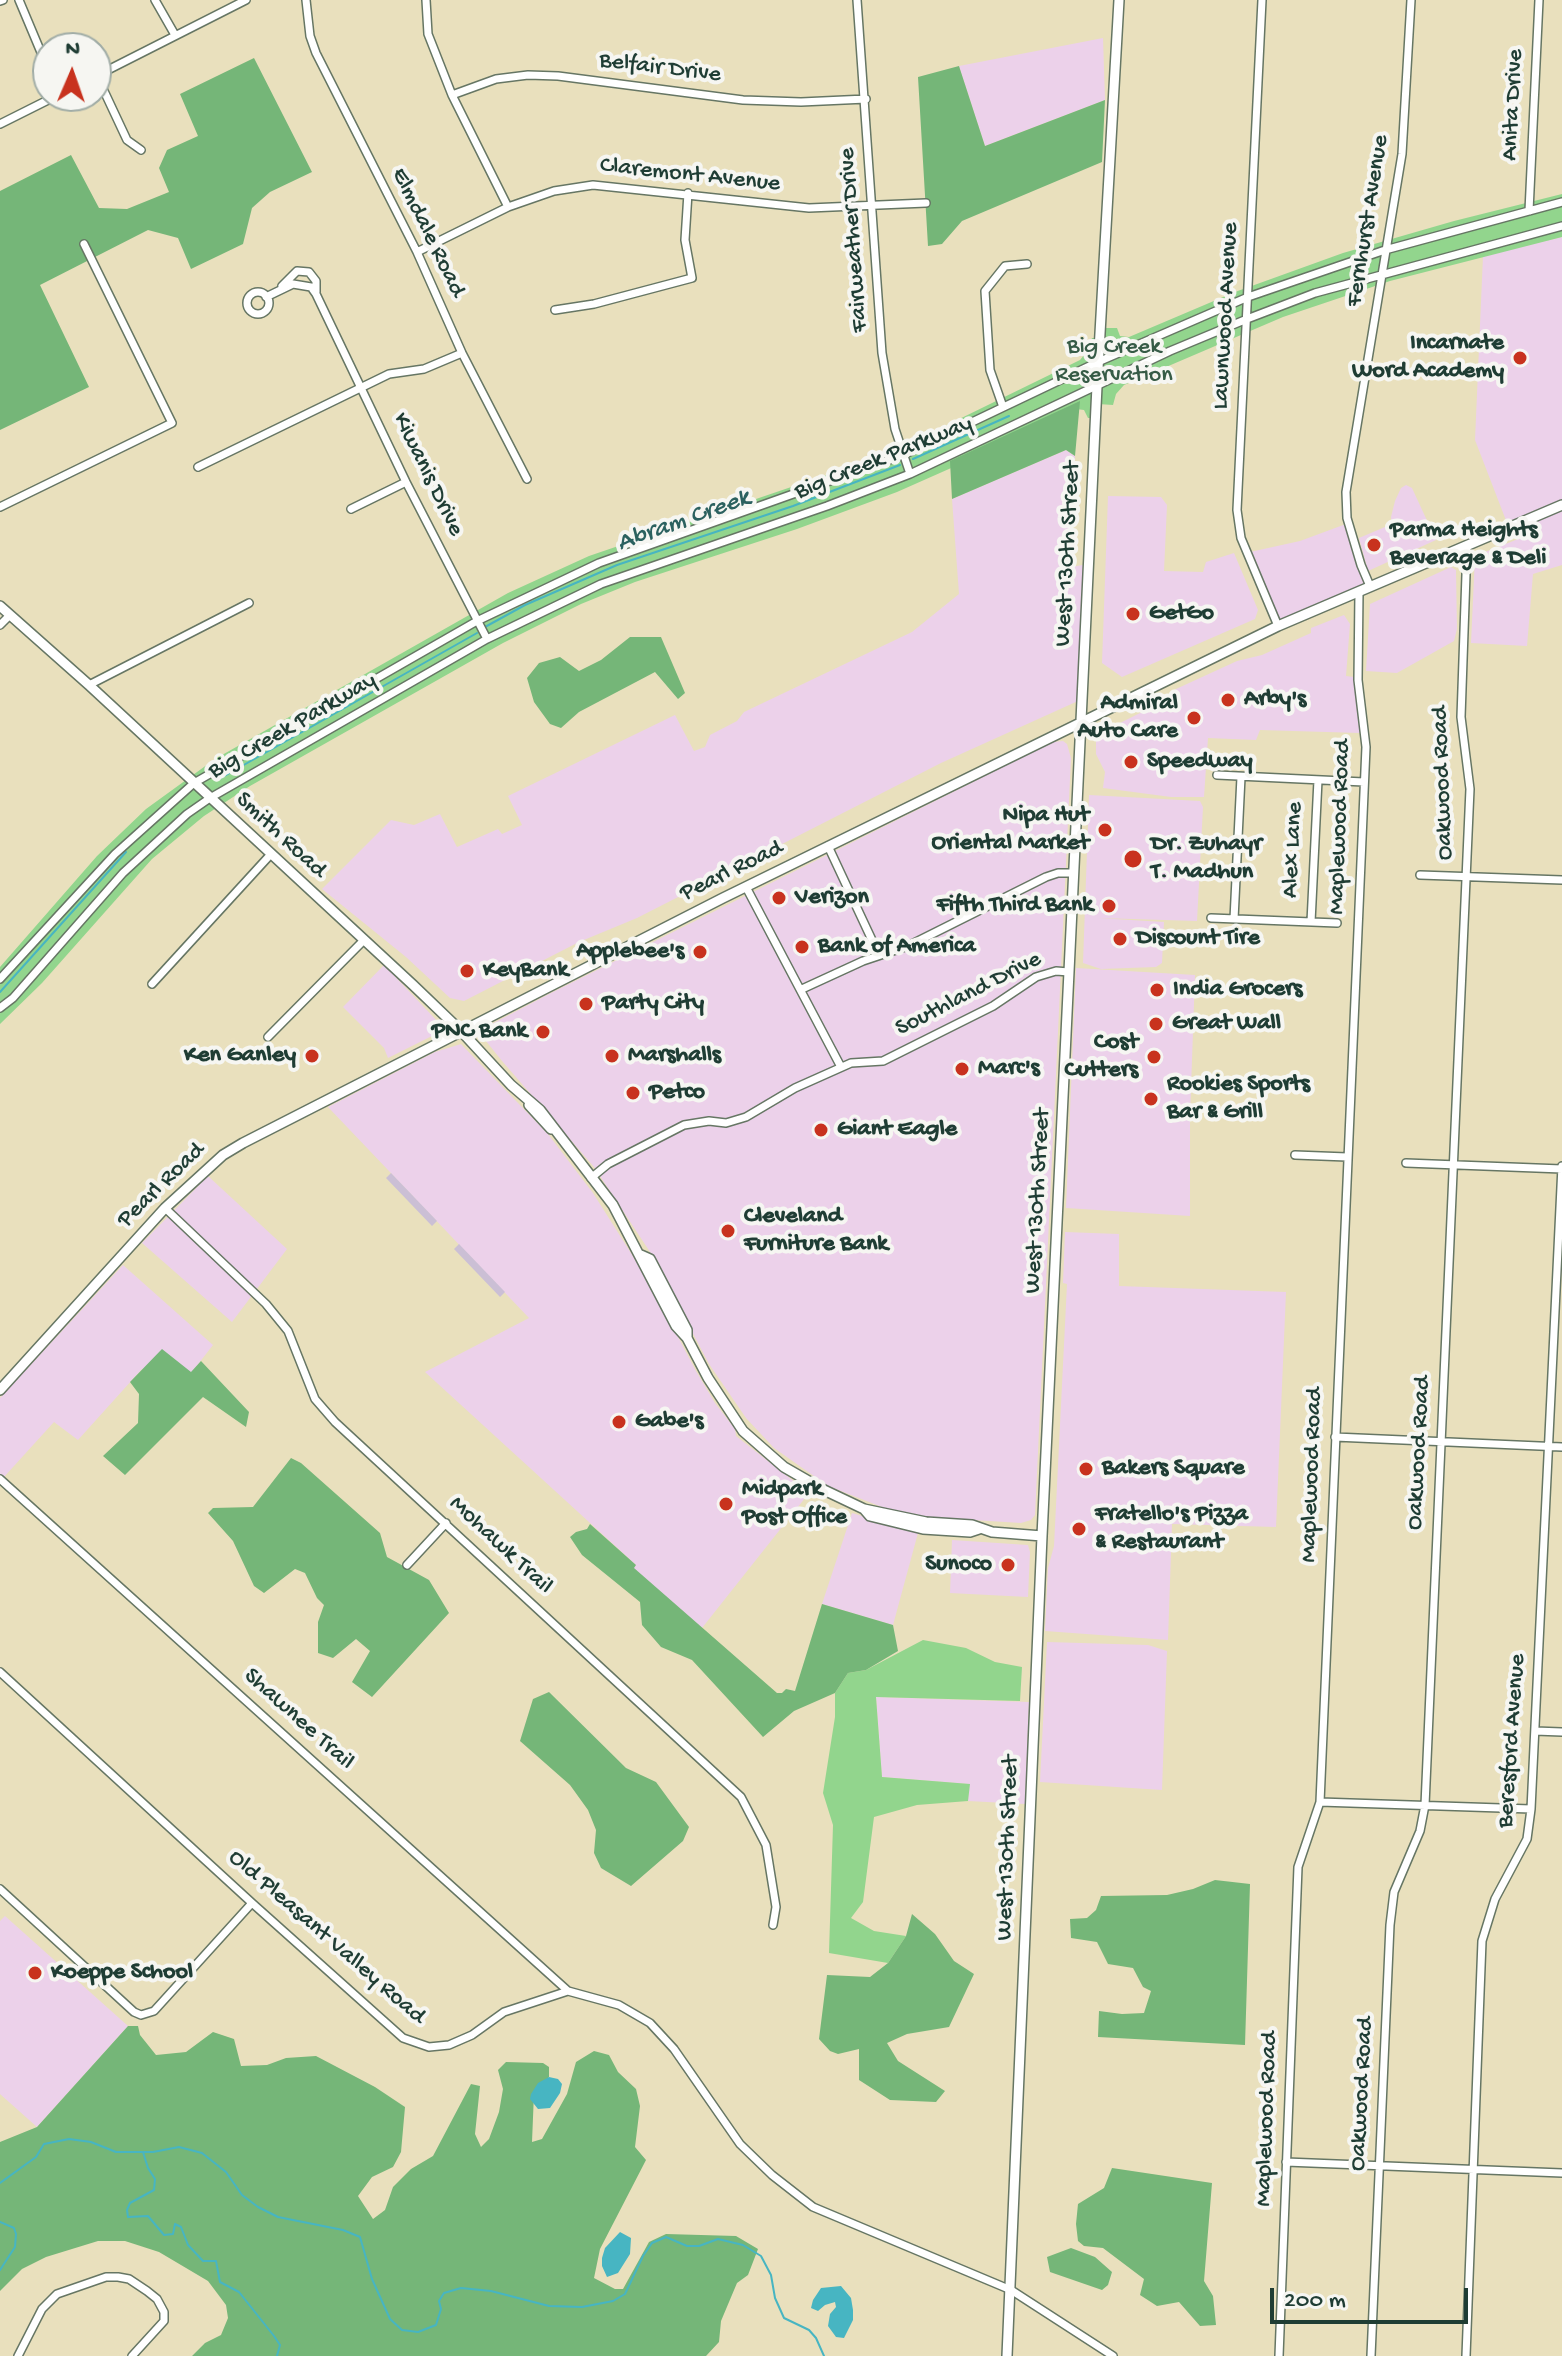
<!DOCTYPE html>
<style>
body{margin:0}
#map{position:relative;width:1562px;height:2356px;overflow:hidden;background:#e9e0bd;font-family:"Gochi Hand",sans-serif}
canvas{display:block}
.north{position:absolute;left:32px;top:32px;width:80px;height:80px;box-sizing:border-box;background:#f6f6f2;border:2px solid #a0aca6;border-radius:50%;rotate:2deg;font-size:22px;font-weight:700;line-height:32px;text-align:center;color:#1f3d34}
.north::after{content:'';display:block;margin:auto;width:28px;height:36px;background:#c8321e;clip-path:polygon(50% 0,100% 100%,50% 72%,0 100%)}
.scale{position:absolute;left:1270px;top:2288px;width:198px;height:36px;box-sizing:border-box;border:4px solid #1f3d34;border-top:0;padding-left:10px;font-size:24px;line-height:28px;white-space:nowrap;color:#1f3d34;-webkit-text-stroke:6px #f6f6f2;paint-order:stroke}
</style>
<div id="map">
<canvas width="1562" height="2356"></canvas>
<div class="north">N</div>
<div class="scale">200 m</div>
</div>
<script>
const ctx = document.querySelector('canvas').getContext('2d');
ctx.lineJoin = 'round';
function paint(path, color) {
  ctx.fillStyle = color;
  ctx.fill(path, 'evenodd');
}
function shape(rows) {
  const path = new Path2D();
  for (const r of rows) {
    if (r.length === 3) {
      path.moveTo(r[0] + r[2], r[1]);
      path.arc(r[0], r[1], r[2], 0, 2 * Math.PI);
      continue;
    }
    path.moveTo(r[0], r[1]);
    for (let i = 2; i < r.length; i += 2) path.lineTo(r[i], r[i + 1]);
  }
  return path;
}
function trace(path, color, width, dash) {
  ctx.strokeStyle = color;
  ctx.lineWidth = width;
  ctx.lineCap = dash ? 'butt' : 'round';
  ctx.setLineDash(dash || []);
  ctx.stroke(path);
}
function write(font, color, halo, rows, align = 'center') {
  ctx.font = font + ' "Gochi Hand",sans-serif';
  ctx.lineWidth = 8;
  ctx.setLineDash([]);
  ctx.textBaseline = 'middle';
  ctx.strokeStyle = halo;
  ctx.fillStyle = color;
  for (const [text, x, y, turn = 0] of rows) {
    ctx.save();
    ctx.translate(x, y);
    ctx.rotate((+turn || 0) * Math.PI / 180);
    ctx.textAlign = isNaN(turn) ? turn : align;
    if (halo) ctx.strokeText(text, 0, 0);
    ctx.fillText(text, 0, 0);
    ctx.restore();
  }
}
paint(shape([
 [1103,38,1105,100,985,146,959,66],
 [1562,237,1562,501,1507,523,1475,440,1483,256],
 [1066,450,1075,456,1071,550,1064,568,1083,565,1078,701,941,763,637,918,579,942,464,1001,450,998,406,957,322,889,391,820,414,825,440,814,457,847,498,829,502,834,522,825,508,796,675,715,694,751,705,747,710,735,737,721,744,712,912,632,959,594,952,499],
 [1406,485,1412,488,1436,540,1368,571,1359,538,1392,524,1391,517,1395,501,1401,488],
 [1108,496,1161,497,1167,505,1164,571,1203,572,1206,562,1234,553,1258,610,1255,619,1122,677,1102,663],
 [1562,509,1562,565,1533,574,1527,646,1471,643,1475,556,1536,532,1536,520],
 [1346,524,1365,584,1280,620,1250,552,1300,541],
 [1451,567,1456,570,1457,629,1454,641,1397,673,1366,671,1370,604],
 [1344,615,1350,624,1346,676,1354,677,1360,733,1260,730,1256,740,1208,738,1204,797,1171,797,1103,788,1105,772,1096,754,1096,735,1154,706,1176,689,1237,661,1262,655,1311,633,1311,628],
 [1063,741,1067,744,1071,758,1035,1515,1031,1520,1021,1523,925,1517,887,1509,828,1486,774,1448,746,1418,709,1364,650,1252,594,1167,502,1061,482,1036,482,1033,486,1027,551,993,1053,742],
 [1089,795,1200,801,1203,807,1197,921,1098,918,1164,922,1162,963,1156,967,1101,969,1083,963],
 [384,965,442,1026,434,1035,388,1058,384,1048,343,1007],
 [1076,968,1195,975,1190,1116,1190,1216,1066,1208],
 [461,1044,548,1134,593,1193,648,1280,696,1371,715,1403,735,1429,736,1436,809,1493,702,1628,633,1568,636,1565,425,1372,529,1318,328,1107,435,1052],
 [208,1176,287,1249,232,1322,142,1243],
 [1065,1232,1119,1234,1119,1286,1286,1292,1276,1527,1172,1524,1168,1640,1045,1631,1048,1568,1054,1546,1067,1284,1063,1283],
 [123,1265,213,1345,192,1372,142,1369,78,1440,54,1422,4,1477,0,1474,0,1398],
 [852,1513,918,1533,893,1625,822,1604],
 [952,1540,1028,1545,1030,1552,1028,1597,950,1593],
 [1047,1642,1148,1645,1167,1651,1162,1790,1040,1782],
 [876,1697,1029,1702,1025,1804,968,1801,969,1784,882,1777],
 [5,1916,128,2026,37,2127,0,2094,0,1921]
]), '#ecd1ea');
paint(shape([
 [391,1173,437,1221,432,1226,386,1178],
 [459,1244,505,1292,500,1297,454,1249]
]), '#cbbfd5');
paint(shape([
 [1562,194,1562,237,1390,281,1283,317,1124,385,1116,394,1113,405,1098,404,1097,418,1088,418,1084,410,1076,409,985,453,897,492,797,529,635,582,581,604,503,643,250,786,204,816,152,859,42,983,0,1024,0,967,97,856,146,809,215,759,508,593,589,556,841,470,943,427,1080,360,1088,350,1092,338,1101,338,1102,328,1117,328,1120,336,1129,337,1235,292,1343,253,1454,221],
 [923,1640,966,1648,995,1662,1022,1667,1020,1701,876,1697,882,1777,970,1784,968,1801,917,1805,874,1817,863,1902,851,1918,874,1931,906,1936,888,1963,829,1953,833,1825,823,1793,835,1717,835,1693,848,1673,866,1670]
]), '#92d58d');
paint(shape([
 [254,58,312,172,270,192,252,208,243,244,191,269,178,238,148,230,40,285,89,387,0,430,0,191,71,155,99,208,127,209,169,192,159,168,167,150,198,136,180,94],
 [959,66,985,146,1105,100,1102,162,962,221,942,244,928,246,918,77],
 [1080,401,1075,456,1066,450,952,499,950,461],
 [630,637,661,637,685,693,678,699,655,672,579,712,561,728,550,724,534,702,527,678,539,663,560,657,579,671,601,660],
 [162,1349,191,1372,201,1361,249,1412,246,1427,203,1397,125,1475,103,1456,138,1423,139,1394,130,1382],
 [291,1458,301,1463,380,1533,387,1557,429,1580,449,1613,372,1697,352,1682,370,1651,356,1639,333,1658,318,1653,318,1622,324,1605,317,1598,305,1573,295,1569,264,1593,254,1586,233,1541,208,1513,213,1508,253,1507],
 [590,1524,636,1565,634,1568,777,1693,782,1693,786,1689,795,1691,822,1604,893,1625,898,1651,866,1670,848,1673,835,1693,794,1711,763,1737,692,1660,661,1647,642,1625,640,1602,582,1555,570,1537,576,1532,587,1529],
 [549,1692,626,1768,656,1782,689,1827,683,1841,631,1886,601,1868,594,1853,596,1830,588,1810,570,1785,520,1741,533,1699],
 [1215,1880,1250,1884,1245,2045,1098,2037,1099,2011,1122,2014,1144,2013,1151,1991,1143,1987,1133,1968,1108,1964,1097,1942,1071,1938,1070,1919,1087,1918,1096,1910,1101,1896,1167,1895,1193,1889],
 [912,1914,935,1934,954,1961,974,1974,949,2027,907,2034,887,2043,898,2061,945,2091,936,2102,890,2100,859,2080,859,2049,838,2054,830,2051,819,2039,827,1975,870,1977,888,1963,906,1936],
 [128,2026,138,2026,140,2035,156,2055,186,2052,213,2032,234,2039,241,2066,267,2065,286,2058,316,2056,375,2087,405,2107,401,2152,393,2167,372,2177,358,2196,373,2219,385,2210,393,2187,411,2169,433,2156,471,2084,480,2086,475,2134,481,2147,489,2139,499,2112,503,2089,498,2070,506,2062,543,2063,549,2067,549,2077,534,2093,532,2142,542,2139,567,2094,576,2062,594,2051,609,2055,618,2072,636,2089,640,2106,635,2147,646,2160,600,2249,594,2278,615,2289,623,2289,649,2242,666,2234,736,2236,758,2249,748,2275,737,2283,721,2321,719,2342,706,2356,192,2356,205,2343,221,2335,228,2318,226,2305,208,2281,159,2252,125,2241,98,2241,46,2257,22,2269,0,2291,0,2142,37,2127],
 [1112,2168,1212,2183,1204,2281,1213,2296,1216,2325,1200,2326,1179,2302,1157,2306,1140,2295,1144,2279,1103,2248,1084,2246,1078,2241,1076,2224,1078,2204,1104,2188],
 [1071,2248,1095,2257,1112,2272,1108,2285,1102,2290,1050,2272,1047,2257]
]), '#75b678');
paint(shape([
 [549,2077,558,2079,562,2084,560,2093,550,2108,538,2109,530,2099,531,2094,538,2083],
 [620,2232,631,2238,630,2254,618,2273,607,2277,602,2266,602,2258,605,2248],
 [841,2286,851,2298,853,2310,853,2320,844,2338,836,2337,828,2326,830,2314,836,2307,835,2302,825,2305,818,2311,811,2308,813,2300,821,2288]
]), '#47b5c2');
trace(shape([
 [913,459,1009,416],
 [485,627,525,605,617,565,793,506,900,465],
 [219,779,477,633],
 [0,992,126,852],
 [143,2152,148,2168,155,2179,154,2190,130,2203,127,2210,128,2217,148,2216,164,2235,173,2234,175,2224,181,2227,188,2245,203,2261,216,2261,220,2282,239,2292,274,2336,280,2345,277,2356],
 [0,2183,36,2157,44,2144,69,2139,91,2142,116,2152,153,2152,179,2147,202,2153,226,2172,242,2195,258,2207,278,2217,343,2230,360,2237,372,2279,390,2319,402,2330,418,2332,436,2325,441,2309,439,2301,444,2293,461,2288,491,2291,549,2306,582,2307,613,2301,625,2294,643,2256,652,2243,666,2237,687,2246,699,2246,718,2239,743,2245,761,2256,771,2275,775,2298,784,2318,809,2330,816,2338,824,2356],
 [0,2222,14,2228,16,2234,15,2247,0,2270]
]), '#47b5c2', 2);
const minor = shape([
 [19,0,48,69],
 [155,0,175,35],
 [306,0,310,36,316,53,417,252,462,353,527,479],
 [426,0,428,34,452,95,508,207],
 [857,0,882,353,895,429,910,474],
 [1262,0,1237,510,1241,538,1278,626],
 [0,1,3,0],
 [96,76,246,0],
 [97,76,127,140,141,150],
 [452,95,496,79,528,75,558,76,743,100,801,102,866,99],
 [0,124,56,96],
 [1529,211,1539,0],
 [417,252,508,207,554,191,593,185,809,208,926,203],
 [282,286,297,271,309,272,316,281,316,292],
 [258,303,11],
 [266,297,293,284,311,287,316,294,406,482,487,639],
 [555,310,594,304,692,278,685,240,688,193],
 [1003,407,990,370,985,291,1005,266,1027,264],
 [198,467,389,374,424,369,462,353],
 [0,507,172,423,84,244],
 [351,509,406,482],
 [1370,586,1361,565,1347,518,1346,492,1402,154,1411,0],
 [0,625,10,615],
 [89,685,249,603],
 [1217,775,1364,782],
 [828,846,879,955],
 [1420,875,1562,880],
 [746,887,841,1067],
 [1211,918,1337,923],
 [1234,919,1241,777],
 [1311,922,1318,780],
 [0,979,115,854,194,783,477,621,599,563,903,455,1098,362,1248,297,1385,250,1562,202],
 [152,984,271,854],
 [802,989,863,961,908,946,1046,877,1058,873,1074,873],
 [0,1008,13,998,123,873,187,814,210,798,487,639,601,584,827,506,910,474,1170,351,1247,319,1315,293,1562,226],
 [268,1037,363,941],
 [1295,1155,1347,1157],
 [1406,1163,1562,1169],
 [591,1178,608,1164,684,1125,709,1121,726,1123,746,1117,795,1088,851,1063,883,1061,993,1006,1036,977,1056,971,1069,972],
 [165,1208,266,1304,288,1331,315,1399,335,1422,741,1797,766,1845,776,1907,773,1925],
 [1335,1437,1562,1447],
 [0,1479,568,1991],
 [407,1565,446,1523],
 [0,1672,252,1903,403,2038,429,2047,449,2045,472,2035,504,2012,568,1991,619,2005,650,2023,674,2049,740,2144,772,2175,813,2207,1011,2290,1113,2356],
 [1535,1731,1562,1732],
 [1320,1802,1531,1809],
 [0,1889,134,2012,141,2015,154,2011,252,1903],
 [1286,2162,1562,2173],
 [18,2356,42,2309,57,2294,106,2277,118,2277,129,2279,147,2291,157,2299,164,2312,164,2321,132,2356],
 [1279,2356,1298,1867,1320,1802,1366,747,1358,680,1359,592],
 [1371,2356,1390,1925,1394,1892,1420,1831,1425,1805,1470,789,1461,717,1467,546],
 [1466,2356,1482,1941,1495,1899,1527,1839,1531,1809,1562,1166]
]);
const major = shape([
 [0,606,89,685,413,985,462,1032,511,1085,540,1110,613,1205,676,1326,687,1338,708,1378,743,1431,784,1467,824,1490,864,1509,926,1522,972,1525,992,1532,1042,1536],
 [529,1105,551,1129],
 [641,1255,650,1259,687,1330,687,1338],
 [0,1390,165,1208,223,1155,243,1143,723,898,1278,626,1562,505],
 [864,1509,870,1516,923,1529,970,1532,979,1529],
 [1007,2356,1042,1536,1097,386,1119,0]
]);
trace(minor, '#667664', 10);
trace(major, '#667664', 12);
trace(minor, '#fff', 7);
trace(major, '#fff', 9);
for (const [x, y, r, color] of [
 [1520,358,8,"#c8321e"],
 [1374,545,8,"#c8321e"],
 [1133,614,8,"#c8321e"],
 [1228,700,8,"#c8321e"],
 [1194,718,8,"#c8321e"],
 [1131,762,8,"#c8321e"],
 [1105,830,8,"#c8321e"],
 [1133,859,10,"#c8321e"],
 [779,898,8,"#c8321e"],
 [1109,906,8,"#c8321e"],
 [1120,939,8,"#c8321e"],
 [802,947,8,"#c8321e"],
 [700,952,8,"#c8321e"],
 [467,971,8,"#c8321e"],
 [1157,990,8,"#c8321e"],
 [586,1004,8,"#c8321e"],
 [1156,1024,8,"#c8321e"],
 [543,1032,8,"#c8321e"],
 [312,1056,8,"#c8321e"],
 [612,1056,8,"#c8321e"],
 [1154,1057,8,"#c8321e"],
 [962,1069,8,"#c8321e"],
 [633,1093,8,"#c8321e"],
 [1151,1099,8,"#c8321e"],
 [821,1130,8,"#c8321e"],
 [728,1231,8,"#c8321e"],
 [619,1422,8,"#c8321e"],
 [1086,1469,8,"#c8321e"],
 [726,1504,8,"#c8321e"],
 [1079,1529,8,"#c8321e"],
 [1008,1565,8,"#c8321e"],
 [35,1973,8,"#c8321e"]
]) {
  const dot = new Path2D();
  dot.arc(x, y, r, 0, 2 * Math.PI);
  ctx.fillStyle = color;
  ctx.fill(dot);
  trace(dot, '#f6f6f2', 3);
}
write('24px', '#1f3d34', '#f6f6f2', [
 ["Belfair Drive",660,69,7],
 ["Anita Drive",1514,105,-87],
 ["Claremont Avenue",690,176,6],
 ["Fernhurst Avenue",1369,221,-81],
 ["Elmdale Road",427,233,64],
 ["Fairweather Drive",855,240,-94],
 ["Lawnwood Avenue",1227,316,-87],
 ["Big Creek Parkway",884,459,-22],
 ["Kiwanis Drive",427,475,64],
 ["West 130th Street",1069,554,-87],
 ["Big Creek Parkway",293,727,-30],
 ["Oakwood Road",1444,783,-92],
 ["Maplewood Road",1341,827,-88],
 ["Smith Road",280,836,43],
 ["Alex Lane",1294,850,-87],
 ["Pearl Road",732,872,-26],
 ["Southland Drive",969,995,-27],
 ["Pearl Road",162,1186,-44],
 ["West 130th Street",1039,1201,-87],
 ["Oakwood Road",1420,1453,-87],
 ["Maplewood Road",1313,1475,-88],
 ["Mohawk Trail",500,1546,43],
 ["Shawnee Trail",298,1720,42],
 ["Beresford Avenue",1513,1741,-86],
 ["West 130th Street",1009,1848,-88],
 ["Old Pleasant Valley Road",326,1938,41],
 ["Oakwood Road",1363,2094,-87],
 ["Maplewood Road",1268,2119,-88]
]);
write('bold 24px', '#1f3d34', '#f6f6f2', [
 ["Incarnate",1504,344,"right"],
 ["Word Academy",1504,372,"right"],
 ["Parma Heights",1390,531],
 ["Beverage & Deli",1390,559],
 ["GetGo",1149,614],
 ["Arby's",1244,700],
 ["Admiral",1178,704,"right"],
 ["Auto Care",1178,732,"right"],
 ["Speedway",1147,762],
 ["Nipa Hut",1089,816,"right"],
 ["Oriental Market",1089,844,"right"],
 ["Dr. Zuhayr",1151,845],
 ["T. Madhun",1151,873],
 ["Verizon",795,898],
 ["Fifth Third Bank",1093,906,"right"],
 ["Discount Tire",1136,939],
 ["Bank of America",818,947],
 ["Applebee's",684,952,"right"],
 ["KeyBank",483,971],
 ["India Grocers",1173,990],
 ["Party City",602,1004],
 ["Great Wall",1172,1024],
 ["PNC Bank",527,1032,"right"],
 ["Cost",1138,1043,"right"],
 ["Cutters",1138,1071,"right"],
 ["Ken Ganley",296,1056,"right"],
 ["Marshalls",628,1056],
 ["Marc's",978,1069],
 ["Rookies Sports",1167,1085],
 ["Bar & Grill",1167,1113],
 ["Petco",649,1093],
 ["Giant Eagle",837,1130],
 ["Cleveland",744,1217],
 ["Furniture Bank",744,1245],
 ["Gabe's",635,1422],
 ["Bakers Square",1102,1469],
 ["Midpark",742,1490],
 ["Post Office",742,1518],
 ["Fratello's Pizza",1095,1515],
 ["& Restaurant",1095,1543],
 ["Sunoco",992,1565,"right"],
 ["Koeppe School",51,1973]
], 'left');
write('24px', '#365b46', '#f6f6f2', [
 ["Big Creek",1114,348],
 ["Reservation",1114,376]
]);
write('italic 26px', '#2b615f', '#f6f6f2', [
 ["Abram Creek",684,522,-20]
]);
</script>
